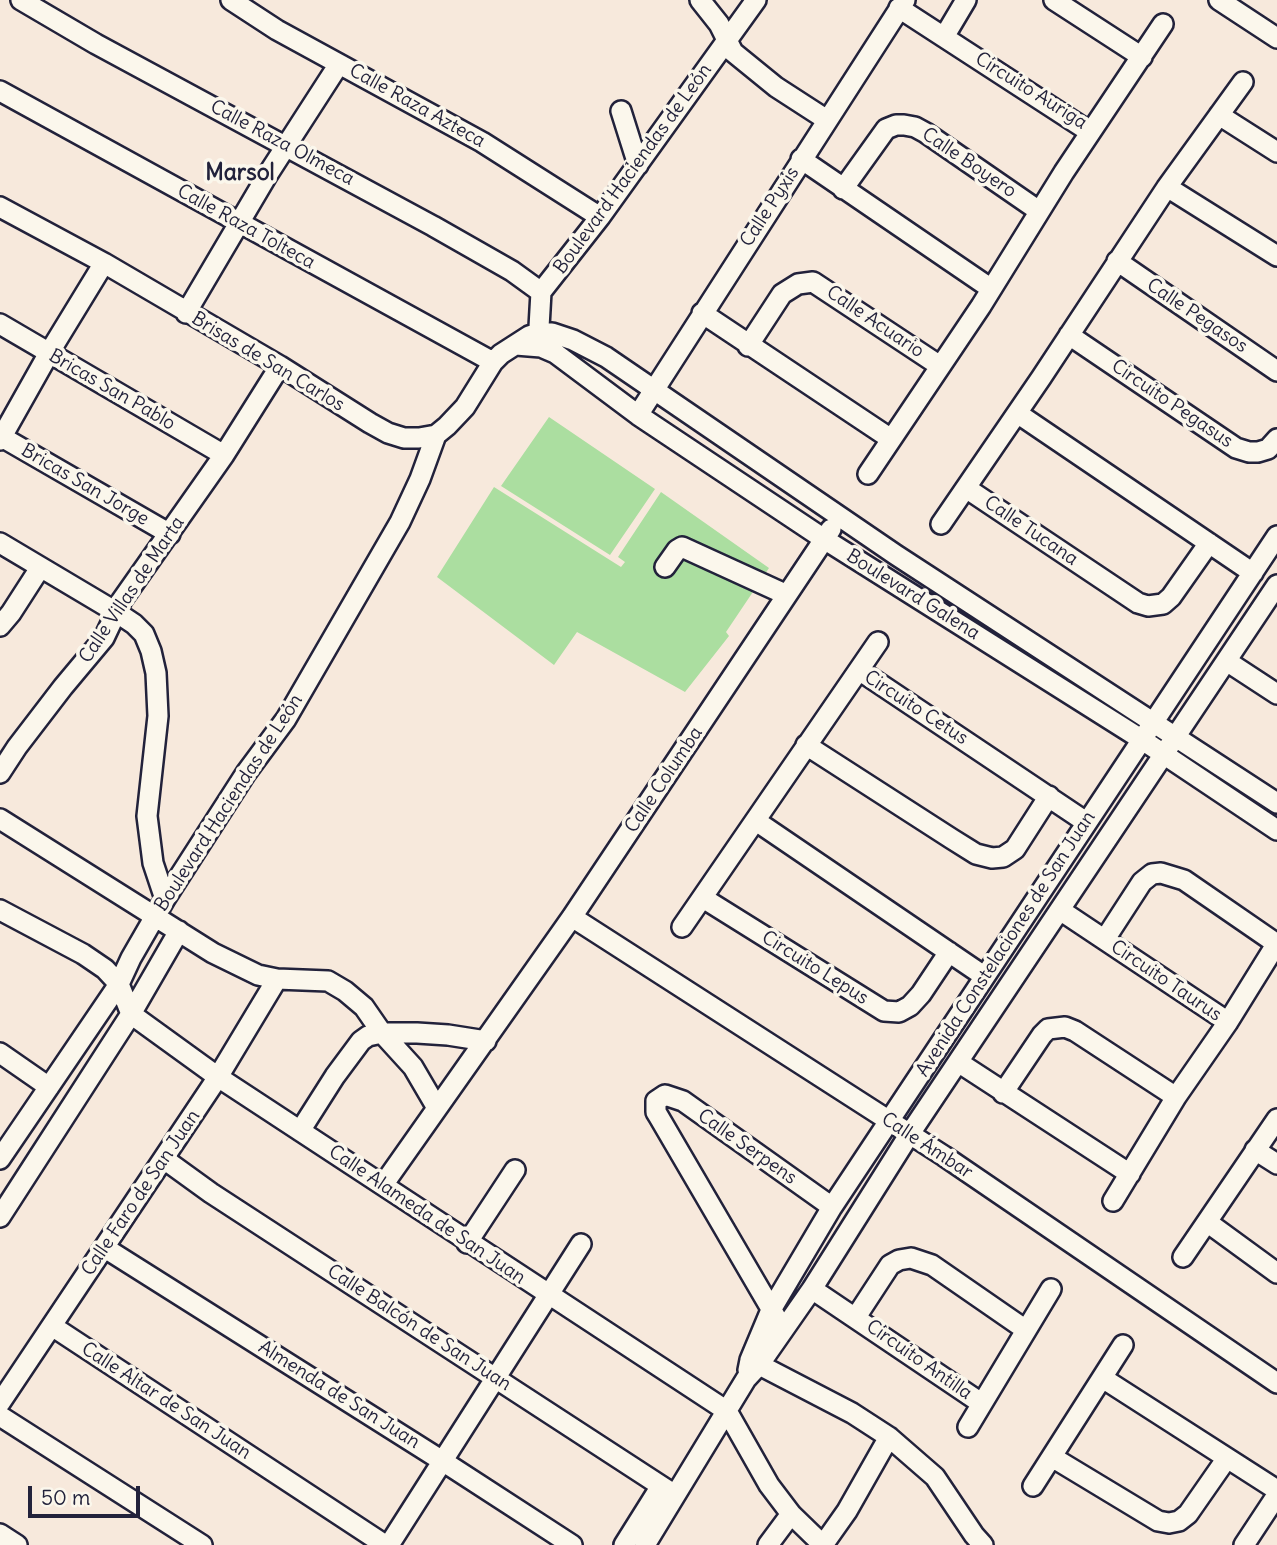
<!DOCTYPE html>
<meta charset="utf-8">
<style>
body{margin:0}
#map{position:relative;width:1277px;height:1545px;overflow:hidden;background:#f7e9dc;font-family:Delius,sans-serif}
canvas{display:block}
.scale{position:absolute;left:28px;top:1486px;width:112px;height:32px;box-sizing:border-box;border:4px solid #22223b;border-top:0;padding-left:9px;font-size:21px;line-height:24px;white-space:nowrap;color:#22223b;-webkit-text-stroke:5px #fbf7ec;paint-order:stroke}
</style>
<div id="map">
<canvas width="1277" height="1545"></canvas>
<div class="scale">50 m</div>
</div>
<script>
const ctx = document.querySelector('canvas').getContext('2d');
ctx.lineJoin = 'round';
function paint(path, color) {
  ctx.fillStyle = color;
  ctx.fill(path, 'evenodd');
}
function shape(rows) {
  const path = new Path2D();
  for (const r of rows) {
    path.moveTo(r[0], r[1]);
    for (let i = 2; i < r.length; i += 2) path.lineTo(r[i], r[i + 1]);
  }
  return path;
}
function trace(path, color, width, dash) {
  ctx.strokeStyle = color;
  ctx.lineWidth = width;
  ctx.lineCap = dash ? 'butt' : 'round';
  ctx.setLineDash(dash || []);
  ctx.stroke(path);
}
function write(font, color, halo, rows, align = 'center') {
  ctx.font = font + ' Delius,sans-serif';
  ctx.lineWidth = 7;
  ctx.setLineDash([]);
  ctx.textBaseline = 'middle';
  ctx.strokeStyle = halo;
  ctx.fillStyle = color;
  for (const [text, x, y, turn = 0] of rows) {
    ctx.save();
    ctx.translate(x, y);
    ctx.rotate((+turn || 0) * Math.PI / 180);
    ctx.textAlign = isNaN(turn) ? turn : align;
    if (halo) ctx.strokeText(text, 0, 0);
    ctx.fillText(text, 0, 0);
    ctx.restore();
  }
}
paint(shape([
 [549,417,655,489,610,555,501,486],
 [494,487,621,567,625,562,618,557,661,492,769,568,726,632,729,636,685,692,577,632,554,665,437,577]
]), '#abdea0');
const minor = shape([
 [21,0,96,44,433,226,512,271,541,292],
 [231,0,277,30,482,142,600,217],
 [700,0,719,24,733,52,776,87,827,120],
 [1054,0,1142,57],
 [1219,0,1277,38],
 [899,8,1090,132],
 [944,37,966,0],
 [0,91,493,362],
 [621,111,638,165],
 [1219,115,1277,152],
 [801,159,990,288],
 [1167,187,1277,256],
 [843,189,886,129,896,125,904,125,915,127,926,133,1039,211],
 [0,207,104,263,280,366,370,423,388,433,404,438,419,438,436,435,447,426,465,407,493,362,501,354,529,336,538,333,552,333,573,340,606,357,896,555,1277,803],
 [1117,261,1277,371],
 [186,313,268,174,339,64],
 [702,313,891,439],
 [0,324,224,455],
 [1069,335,1236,448,1249,452,1258,452,1268,449,1277,439],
 [516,345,541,347,555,353,638,415,824,539,1141,739,1277,830],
 [538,345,541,292,600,217,756,0],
 [748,346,782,294,798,284,813,282,940,366],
 [1017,413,1253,573],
 [638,415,905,0],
 [0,436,170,534],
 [0,440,49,353,104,263],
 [868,474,981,306,1064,172,1163,24],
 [966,488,1138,603,1148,606,1163,604,1171,597,1209,543],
 [941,524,1041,378,1167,187,1243,82],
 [0,543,116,612,134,624,144,634,151,651,156,673,158,716,147,816,153,863,165,899],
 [665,567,677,550,682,547,787,595],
 [0,626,11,613,40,568],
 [1228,662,1277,694],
 [859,670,1086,822],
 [806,745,952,839,976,854,992,858,1003,857,1015,849,1049,796],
 [0,773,17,747,63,687,104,638,122,600,224,455,280,366],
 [0,819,213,953,258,975,277,979,328,981,345,991,364,1007,382,1033,413,1067,437,1108],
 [756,821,984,976],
 [703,898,884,1011,899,1012,910,1006,921,994,949,952],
 [0,910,83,954,105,969,119,984,131,1014,218,1077,727,1411,769,1485,791,1514,823,1545],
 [1060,910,1228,1022],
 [572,917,944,1156,1277,1383],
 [682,927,878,642],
 [1105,939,1142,882,1152,874,1161,873,1184,880,1277,944],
 [0,1053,49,1087],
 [958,1062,1130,1174],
 [1003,1093,1042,1035,1048,1029,1065,1027,1075,1031,1176,1097],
 [300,1131,335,1076,361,1041,368,1036,382,1033,417,1033,448,1035,486,1041],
 [1255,1150,1277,1164],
 [0,1159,119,984,131,958,165,899,246,773,286,719,400,522,420,479,436,435],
 [164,1159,211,1193,675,1495],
 [383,1185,572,917,831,529],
 [1113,1201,1176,1097,1228,1022,1277,943],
 [0,1217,131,1014,179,931],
 [1207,1222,1277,1273],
 [467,1243,515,1170],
 [105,1248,444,1462,572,1545],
 [1183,1257,1277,1119],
 [812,1289,981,1403],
 [856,1317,890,1265,899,1260,911,1258,932,1265,1026,1330],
 [777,1319,659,1117,656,1112,656,1101,665,1095,683,1101,832,1207],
 [52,1326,385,1545],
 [750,1360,852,1413,889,1437,935,1477,974,1535,983,1545],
 [748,1370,750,1360,771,1310,832,1207,1277,536],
 [1104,1379,1277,1490],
 [0,1403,218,1077,277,979],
 [0,1416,202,1545],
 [968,1427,1051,1289],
 [1052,1457,1158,1521,1169,1523,1179,1521,1188,1514,1227,1458],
 [1033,1486,1123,1345],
 [0,1534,17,1545],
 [389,1545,581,1244],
 [624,1545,661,1486],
 [645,1545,746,1379,759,1365,812,1289,909,1135,1277,585],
 [768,1545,791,1514],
 [823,1545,847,1511,889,1437],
 [1244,1545,1277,1495]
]);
trace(minor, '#22223b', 24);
trace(minor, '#fbf7ec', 19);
write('19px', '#22223b', '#fbf7ec', [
 ["Circuito Auriga",1031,91,32],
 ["Calle Raza Azteca",417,106,29],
 ["Calle Raza Olmeca",282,143,28],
 ["Calle Boyero",969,163,34],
 ["Boulevard Haciendas de León",633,169,-54],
 ["Calle Pyxis",770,207,-57],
 ["Calle Raza Tolteca",246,227,29],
 ["Calle Pegasos",1197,316,34],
 ["Calle Acuario",875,322,34],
 ["Brisas de San Carlos",268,362,31],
 ["Bricas San Pablo",112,390,30],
 ["Circuito Pegasus",1172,404,34],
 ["Bricas San Jorge",85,485,30],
 ["Calle Tucana",1031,531,34],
 ["Calle Villas de Marta",132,590,-56],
 ["Boulevard Galena",913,595,32],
 ["Circuito Cetus",916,708,33],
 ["Calle Columba",664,780,-56],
 ["Boulevard Haciendas de León",229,803,-57],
 ["Avenida Constelaciones de San Juan",1006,944,-57],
 ["Circuito Lepus",815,968,32],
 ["Circuito Taurus",1166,981,34],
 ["Calle Ámbar",927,1146,33],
 ["Calle Serpens",747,1147,35],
 ["Calle Faro de San Juan",141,1193,-56],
 ["Calle Alameda de San Juan",427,1215,34],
 ["Calle Balcón de San Juan",419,1328,33],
 ["Circuito Antilla",919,1360,35],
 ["Almenda de San Juan",339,1395,32],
 ["Calle Altar de San Juan",166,1401,33]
]);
write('bold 23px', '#22223b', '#fbf7ec', [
 ["Marsol",240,173]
]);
</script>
